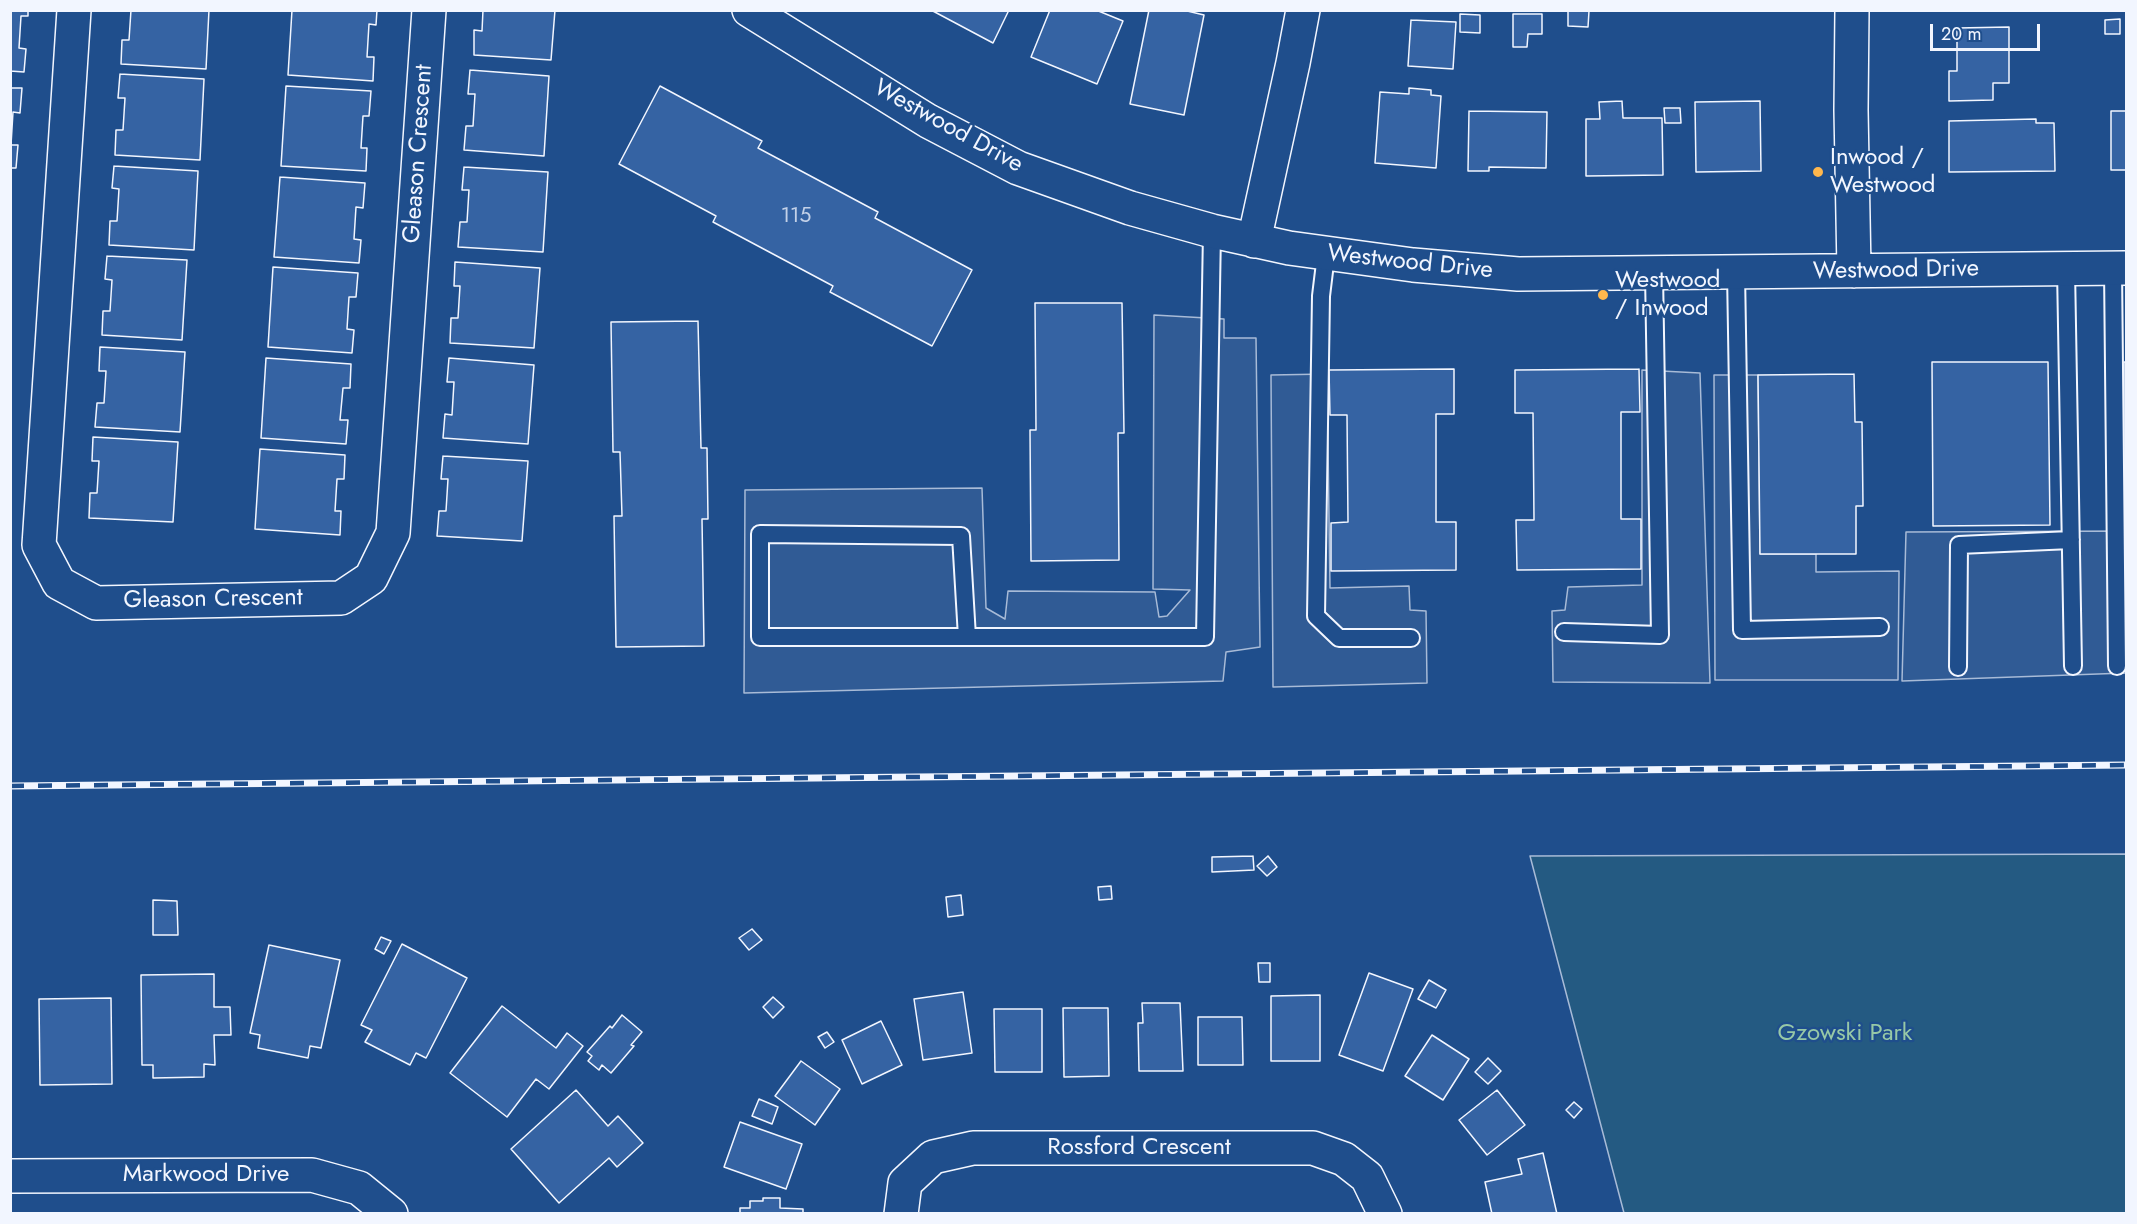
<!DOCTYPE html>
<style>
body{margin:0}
#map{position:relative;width:2137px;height:1224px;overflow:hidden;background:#1f4e8c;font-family:Jost,sans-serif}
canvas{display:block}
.frame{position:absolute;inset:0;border:12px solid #f2f6ff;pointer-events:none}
.scale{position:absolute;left:1930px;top:24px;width:110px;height:27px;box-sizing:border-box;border:3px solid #f2f6ff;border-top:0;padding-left:8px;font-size:18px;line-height:21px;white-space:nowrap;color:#f2f6ff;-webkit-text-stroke:4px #1f4e8c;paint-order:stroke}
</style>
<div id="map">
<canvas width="2137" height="1224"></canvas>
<div class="frame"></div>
<div class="scale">20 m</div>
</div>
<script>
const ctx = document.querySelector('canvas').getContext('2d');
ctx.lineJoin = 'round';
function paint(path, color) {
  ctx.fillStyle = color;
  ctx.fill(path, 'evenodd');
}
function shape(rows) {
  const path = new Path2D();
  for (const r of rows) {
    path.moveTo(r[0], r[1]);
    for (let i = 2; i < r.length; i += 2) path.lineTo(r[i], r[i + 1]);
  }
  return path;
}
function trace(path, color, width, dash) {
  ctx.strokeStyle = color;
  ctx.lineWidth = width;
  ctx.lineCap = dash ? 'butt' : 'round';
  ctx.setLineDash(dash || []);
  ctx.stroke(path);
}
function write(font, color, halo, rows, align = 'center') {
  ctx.font = font + ' Jost,sans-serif';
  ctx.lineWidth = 4.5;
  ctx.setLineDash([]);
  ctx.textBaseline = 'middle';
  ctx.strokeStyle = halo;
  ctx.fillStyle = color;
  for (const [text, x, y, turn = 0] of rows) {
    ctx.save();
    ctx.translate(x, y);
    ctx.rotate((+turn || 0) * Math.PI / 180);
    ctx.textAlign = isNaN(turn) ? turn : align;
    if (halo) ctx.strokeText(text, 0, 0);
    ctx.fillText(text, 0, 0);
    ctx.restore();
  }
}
const green = shape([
 [2126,854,2126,1213,1624,1213,1530,856,2126,854]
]);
paint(green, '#245a82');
trace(green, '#a8bbd7', 1.5);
const parking = shape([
 [1154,315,1224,319,1224,338,1256,338,1260,647,1226,652,1223,681,744,693,745,490,982,488,986,608,1005,619,1008,591,1155,592,1159,617,1167,616,1190,590,1153,589,1154,315],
 [1642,370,1700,373,1710,683,1553,682,1552,611,1565,610,1568,587,1642,585,1642,370],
 [1327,374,1330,588,1409,586,1410,610,1426,611,1427,683,1273,687,1271,375,1327,374],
 [1714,375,1758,375,1760,554,1816,554,1816,572,1899,571,1898,680,1715,680,1714,375],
 [2126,531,2126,673,1902,681,1906,532,2126,531]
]);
paint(parking, '#305b95');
trace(parking, '#a8bbd7', 1.5);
const building = shape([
 [10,10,28,10,28,16,21,16,19,48,26,49,24,72,10,71,10,10],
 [131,10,209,10,206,69,121,64,122,40,129,40,131,10],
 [292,10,377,10,376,25,369,24,367,57,374,57,373,81,288,75,292,10],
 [483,10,555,10,551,60,474,55,474,30,482,31,483,10],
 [931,10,1009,10,993,43,931,10],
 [1050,10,1096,10,1123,21,1097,84,1031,57,1050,10],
 [1149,10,1183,10,1204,15,1184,115,1130,104,1149,10],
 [1568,10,1589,11,1588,27,1568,26,1568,10],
 [1460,14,1480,15,1480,33,1460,32,1460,14],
 [1513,14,1542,14,1542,34,1528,34,1527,47,1513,47,1513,14],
 [2120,19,2120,34,2105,34,2105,20,2120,19],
 [1411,20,1456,22,1453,69,1408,66,1411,20],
 [2009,27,2009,83,1993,83,1993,100,1949,101,1949,71,1957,71,1957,28,2009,27],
 [470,70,549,76,544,156,464,150,466,126,473,126,475,94,468,94,470,70],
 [120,74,204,79,200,160,115,155,116,130,123,130,125,98,118,98,120,74],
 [286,86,371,91,369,116,363,116,361,148,367,148,366,171,281,166,286,86],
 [660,86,762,141,758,148,878,212,875,218,972,270,932,346,830,292,833,286,713,222,716,216,619,164,660,86],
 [10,88,22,88,20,113,13,112,11,145,18,145,16,168,10,168,10,88],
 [1409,88,1431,90,1431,95,1441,96,1436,168,1375,163,1380,92,1409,94,1409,88],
 [1622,101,1623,118,1662,118,1663,175,1586,176,1586,119,1600,119,1599,102,1622,101],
 [1760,101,1761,171,1696,172,1695,102,1760,101],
 [1664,108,1680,108,1681,123,1665,123,1664,108],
 [1469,111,1547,112,1546,168,1489,167,1489,171,1468,171,1469,111],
 [2111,111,2126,111,2126,170,2111,170,2111,111],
 [2036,119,2036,123,2054,123,2055,171,1949,172,1949,121,2036,119],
 [114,166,198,171,194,250,109,245,110,221,117,221,119,189,112,188,114,166],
 [464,167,548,172,543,252,458,247,460,222,467,222,469,190,462,190,464,167],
 [280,177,365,183,363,208,356,207,354,239,361,240,359,263,274,257,280,177],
 [107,256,187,260,182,340,102,335,103,311,110,311,112,280,105,279,107,256],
 [455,262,540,268,534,348,450,343,451,318,458,318,460,286,454,286,455,262],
 [273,267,358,273,356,297,349,297,347,329,354,330,352,353,268,347,273,267],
 [1035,303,1122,303,1124,433,1118,433,1119,560,1031,561,1030,430,1036,430,1035,303],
 [698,321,701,448,707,448,708,519,702,519,704,646,616,647,614,516,622,516,620,452,613,452,611,322,698,321],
 [100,347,185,352,180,432,95,427,97,403,104,403,106,371,99,371,100,347],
 [266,358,351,364,350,388,343,388,340,420,348,420,346,444,261,438,266,358],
 [449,358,534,365,528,444,443,438,445,414,452,415,454,382,447,382,449,358],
 [1932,362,2048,362,2050,525,1933,526,1932,362],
 [2124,362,2126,362,2126,524,2124,524,2124,362],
 [1454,369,1454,414,1436,414,1436,522,1456,522,1456,570,1331,571,1331,523,1348,522,1347,415,1330,415,1329,370,1454,369],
 [1639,369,1640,412,1621,412,1621,519,1641,519,1641,569,1517,570,1516,520,1534,520,1533,413,1515,413,1515,370,1639,369],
 [1854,374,1855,422,1862,422,1863,506,1856,506,1856,554,1760,554,1758,375,1854,374],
 [93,437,178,442,173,522,89,518,90,493,97,493,99,461,92,461,93,437],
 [260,449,345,455,344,479,337,479,335,511,341,511,340,535,255,529,260,449],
 [443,456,528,461,522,541,437,536,439,511,446,511,448,479,441,479,443,456],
 [1253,856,1254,870,1212,872,1212,857,1253,856],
 [1268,856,1277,867,1267,876,1257,866,1268,856],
 [1111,886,1112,899,1099,900,1098,887,1111,886],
 [961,895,963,915,948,917,946,897,961,895],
 [153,900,177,901,178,935,153,935,153,900],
 [752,929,762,940,749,950,739,938,752,929],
 [381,937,391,941,384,954,375,949,381,937],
 [402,944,467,978,426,1058,416,1053,410,1065,365,1042,372,1030,361,1025,402,944],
 [269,945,340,960,321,1048,310,1046,308,1058,258,1048,260,1035,250,1033,269,945],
 [1258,963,1270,963,1270,982,1259,982,1258,963],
 [1369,973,1413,989,1383,1071,1339,1055,1369,973],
 [214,974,214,1007,230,1007,231,1035,214,1035,215,1065,204,1064,204,1077,153,1078,153,1065,142,1065,141,975,214,974],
 [1429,980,1446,990,1436,1008,1418,999,1429,980],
 [963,992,972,1053,923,1060,914,999,963,992],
 [1320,995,1320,1061,1271,1061,1271,996,1320,995],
 [773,997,784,1007,773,1018,763,1007,773,997],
 [111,998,112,1084,40,1085,39,999,111,998],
 [1142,1003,1180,1003,1183,1071,1139,1071,1138,1023,1143,1023,1142,1003],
 [502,1006,556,1048,567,1033,583,1046,549,1089,536,1079,507,1117,450,1073,502,1006],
 [1063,1008,1108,1008,1109,1076,1064,1077,1063,1008],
 [994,1009,1042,1009,1042,1072,995,1072,994,1009],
 [622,1015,642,1032,631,1045,634,1046,611,1073,602,1065,599,1070,588,1061,592,1056,587,1052,610,1026,612,1028,622,1015],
 [1198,1017,1242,1017,1243,1065,1198,1065,1198,1017],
 [881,1021,902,1065,862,1084,842,1040,881,1021],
 [827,1032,834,1042,825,1048,818,1037,827,1032],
 [1432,1035,1469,1059,1443,1100,1405,1076,1432,1035],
 [1488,1058,1501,1071,1488,1084,1475,1072,1488,1058],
 [801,1061,840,1089,815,1125,775,1096,801,1061],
 [576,1090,608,1126,618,1116,643,1143,617,1167,609,1158,559,1203,511,1149,576,1090],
 [1497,1090,1525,1125,1487,1155,1459,1120,1497,1090],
 [759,1099,778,1107,772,1124,752,1116,759,1099],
 [1574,1102,1582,1109,1574,1118,1566,1110,1574,1102],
 [740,1122,802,1144,786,1189,724,1167,740,1122],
 [1543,1153,1557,1214,1492,1214,1485,1182,1522,1174,1518,1159,1543,1153],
 [763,1198,780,1198,780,1208,803,1209,803,1214,740,1214,740,1208,750,1208,750,1201,763,1201,763,1198]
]);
paint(building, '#3563a3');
trace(building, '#f2f6ff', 1.5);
const service = shape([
 [1326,255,1321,296,1316,616,1339,638,1411,638],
 [2113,268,2117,666],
 [2066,269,2073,666],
 [1736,272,1742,630,1880,627],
 [1564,632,1660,635,1654,273],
 [967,637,961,536,760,534,760,637,1205,637,1212,231],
 [1958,667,1959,545,2071,540]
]);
const minor = shape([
 [74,10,39,545,59,583,96,603,341,598,371,578,393,533,429,10],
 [749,10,928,121,1018,168,1130,208,1212,231,1289,248,1413,265,1518,274,2126,268],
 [1852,10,1851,110,1854,271],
 [1254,241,1293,63,1303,10],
 [10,1176,312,1175,359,1188,391,1214],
 [901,1214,905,1183,933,1157,973,1148,1313,1148,1344,1159,1367,1177,1385,1214]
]);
trace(service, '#f2f6ff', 20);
trace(minor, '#f2f6ff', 36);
trace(service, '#1f4e8c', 16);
trace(minor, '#1f4e8c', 33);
const rail = shape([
 [10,786,2126,765]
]);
trace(rail, '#f2f6ff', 7);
trace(rail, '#1f4e8c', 4.5, [14]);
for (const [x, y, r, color] of [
 [1818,172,6,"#ffb74d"],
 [1603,295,6,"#ffb74d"]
]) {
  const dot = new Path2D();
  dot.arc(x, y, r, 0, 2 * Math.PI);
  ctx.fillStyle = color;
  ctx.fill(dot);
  trace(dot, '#1f4e8c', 2);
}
write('21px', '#c3d1e8', null, [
 ["115",796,217]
]);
write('24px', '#f2f6ff', '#1f4e8c', [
 ["Westwood Drive",948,127,29],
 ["Gleason Crescent",419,154,-86],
 ["Westwood Drive",1410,263,6],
 ["Westwood Drive",1896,271,-1],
 ["Gleason Crescent",213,600,-1],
 ["Rossford Crescent",1139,1148],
 ["Markwood Drive",206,1175]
]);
write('24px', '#f2f6ff', '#1f4e8c', [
 ["Inwood /",1830,158],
 ["Westwood",1830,186],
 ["Westwood",1615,281],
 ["/ Inwood",1615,309]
], 'left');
write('24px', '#97c8a6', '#1f4e8c', [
 ["Gzowski Park",1845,1034]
]);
</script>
